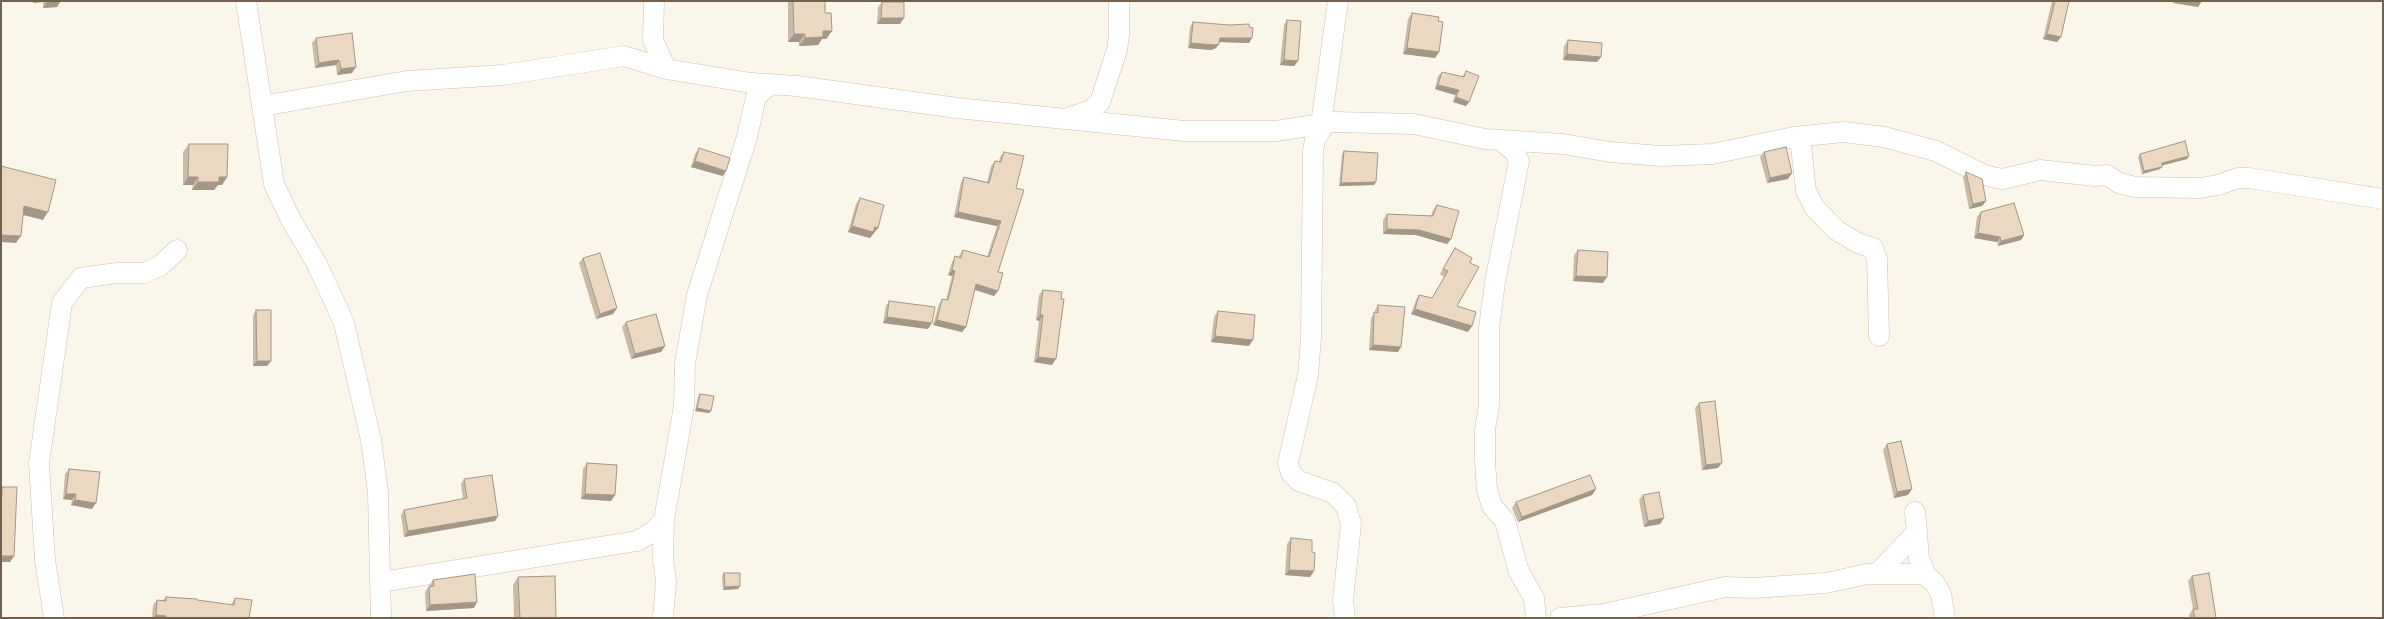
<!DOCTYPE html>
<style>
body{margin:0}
#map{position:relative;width:2384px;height:619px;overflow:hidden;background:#faf6ea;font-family:Arial,sans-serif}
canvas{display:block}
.frame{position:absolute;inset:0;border:2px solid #736150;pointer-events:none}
</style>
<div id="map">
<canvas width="2384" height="619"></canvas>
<div class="frame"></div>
</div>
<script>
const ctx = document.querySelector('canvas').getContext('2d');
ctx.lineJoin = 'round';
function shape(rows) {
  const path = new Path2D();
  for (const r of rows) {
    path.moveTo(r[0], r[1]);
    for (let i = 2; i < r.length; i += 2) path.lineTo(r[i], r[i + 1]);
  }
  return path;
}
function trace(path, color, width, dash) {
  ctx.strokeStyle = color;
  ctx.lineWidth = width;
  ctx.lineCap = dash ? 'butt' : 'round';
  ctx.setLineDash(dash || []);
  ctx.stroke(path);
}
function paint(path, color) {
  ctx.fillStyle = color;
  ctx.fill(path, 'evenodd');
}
const street = shape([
 [246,1,274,184,291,220,317,264,344,323,371,440,378,492,381,618],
 [654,1,653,40,666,69],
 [262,106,407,81,503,75,624,56,666,69,751,83,797,86,957,108,1184,131,1276,131,1335,122,1414,124,1485,139,1563,144,1610,152,1661,156,1712,154,1794,137,1843,132,1884,137,1936,151,1982,174,1996,178,2003,179,2040,170,2095,176,2107,175,2119,183,2135,187,2200,188,2218,185,2238,178,2249,178,2383,199],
 [1068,118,1091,110,1100,102,1117,50,1119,35,1119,1],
 [1321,124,1338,1],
 [1324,124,1315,140,1313,150,1311,338,1308,375,1288,463,1291,473,1299,481,1333,493,1346,506,1351,524,1343,601,1345,618],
 [1800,137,1806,191,1815,208,1836,230,1858,243,1873,248,1877,259,1879,336],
 [1500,140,1515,152,1519,161,1495,282,1489,328,1489,405,1485,430,1485,462,1487,490,1492,506,1505,521,1519,572,1534,598,1536,618],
 [1917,532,1919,559,1926,575],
 [1877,574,1917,532,1915,512],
 [381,582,637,541,653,532,664,520],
 [54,618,45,560,39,463,62,303,81,278,117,273,144,273,160,266,177,250],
 [663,618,666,582,663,559,664,520,684,406,685,363,697,295,747,137,756,97,769,85],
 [1560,618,1604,614,1725,587,1754,588,1826,583,1867,574,1923,574,1934,582,1941,594,1945,618]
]);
trace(street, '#ccc0b1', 21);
trace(street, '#fff', 20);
paint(shape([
 [33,1,69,1,68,2,60,2,57,7,43,8,43,2,33,3],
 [788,1,825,1,825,13,832,31,826,39,822,39,818,45,799,46,799,42,788,42],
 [2052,1,2069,1,2057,42,2043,39],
 [882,2,900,24,877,24,878,7],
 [1412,13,1439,52,1435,58,1403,54,1408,19],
 [1287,20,1298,61,1294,66,1280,65,1284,25],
 [1193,22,1249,43,1220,42,1216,48,1211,50,1188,48,1190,27],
 [316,38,352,73,337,75,336,65,315,68,312,43],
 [1568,40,1597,62,1563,60,1564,46],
 [1466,71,1466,106,1453,102,1455,95,1435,89,1438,76,1442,72,1462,77],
 [189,144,227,177,222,185,218,185,214,190,192,190,193,185,183,185,183,152],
 [699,148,723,176,691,167,695,154],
 [1344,151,1376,182,1374,185,1339,186,1342,154],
 [1004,152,1016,188,998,272,994,296,975,290,966,327,962,332,933,325,939,304,942,299,946,300,952,276,948,275,952,262,955,256,959,257,959,256,963,250,987,257,997,226,954,217,961,182,964,177,987,182,991,166,995,161,999,162,1000,157],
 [1764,152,1788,179,1767,183,1760,157],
 [2140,154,2189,156,2187,159,2162,165,2160,169,2142,174,2138,157],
 [1966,172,1986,201,1982,206,1969,209,1963,177],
 [860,198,874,233,873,233,870,238,848,232,856,204],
 [1437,205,1451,239,1447,244,1416,235,1383,234,1383,220,1387,214,1431,216,1433,210],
 [1981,212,2024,235,2021,240,1998,246,1997,242,1974,238,1977,217],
 [1455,248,1470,263,1457,306,1468,332,1411,314,1416,300,1419,295,1432,298,1444,277,1440,274,1451,254],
 [1578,250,1603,283,1573,281,1574,255],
 [583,258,617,308,613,314,596,319,579,263],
 [1043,290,1052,365,1034,362,1039,321,1036,320,1039,295],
 [889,301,928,329,883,323,886,306],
 [1378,305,1398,352,1369,350,1371,318,1375,312,1375,310],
 [256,310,267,366,253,366,253,316],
 [1218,311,1249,346,1211,342,1214,317],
 [626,322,665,346,661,352,631,359,622,327],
 [700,394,709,413,695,411,698,397],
 [1699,403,1718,468,1702,470,1695,408],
 [1887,444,1908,495,1894,498,1883,450],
 [587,463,615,495,611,501,581,499,583,469],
 [69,469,92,509,71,505,72,500,63,499,65,474],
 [464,479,498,516,495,521,404,537,401,515,404,510,463,499,461,484],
 [2,487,14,556,10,562,1,562,1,489],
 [1596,489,1592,495,1518,522,1512,508,1516,502],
 [1643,495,1660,524,1644,527,1639,500],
 [1291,538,1312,552,1314,571,1310,577,1285,575,1287,544],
 [724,573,738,589,723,590,722,576],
 [2192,576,2216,618,2190,618,2189,615,2193,609,2188,581],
 [518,577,556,618,514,618,513,585],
 [433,580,474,608,426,611,425,592],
 [166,597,231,605,235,598,249,618,152,618,153,605,157,600,163,600]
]), '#cabaa8');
paint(shape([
 [34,1,44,1,43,2,33,3],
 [58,1,69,1,68,2,60,2,57,7,43,8,47,2],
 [2174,1,2202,1,2198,7,2173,3],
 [881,18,904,18,900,24,877,24],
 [823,31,832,31,826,39,822,39,818,45,799,46,805,38],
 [794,34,805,34,799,42,788,42],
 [2047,34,2061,37,2057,42,2043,39],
 [1220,38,1252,38,1249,43,1217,42],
 [1191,43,1219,44,1216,48,1211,50,1188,48],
 [1407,48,1439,52,1435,58,1403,54],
 [1567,54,1601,57,1597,62,1563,60],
 [339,60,336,65,315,68,319,63],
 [1284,60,1298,61,1294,66,1280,65],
 [356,67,352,73,337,75,341,69],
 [1438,85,1459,90,1455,95,1435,89],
 [1456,97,1469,102,1466,106,1453,102],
 [2189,156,2187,159,2160,166,2162,163],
 [695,161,726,171,723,176,691,167],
 [2162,167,2160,169,2142,174,2144,171],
 [1792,173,1788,179,1767,183,1770,178],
 [188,177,198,177,193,185,183,185],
 [219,177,227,177,222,185,218,185,214,190,192,190,198,182],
 [1376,182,1374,185,1339,186,1341,183],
 [1986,201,1982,206,1969,209,1973,204],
 [24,206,48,212,43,220,19,214],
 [958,212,1001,221,997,226,954,217],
 [852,226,875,227,878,228,870,238,848,232],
 [1387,229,1419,230,1451,239,1447,244,1416,235,1383,234],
 [1978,233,2000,237,1997,242,1974,238],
 [1,235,21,236,16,243,1,242],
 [2024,235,2021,240,1998,246,2001,241],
 [952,270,955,271,952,276,948,275],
 [1576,276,1607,277,1603,283,1573,281],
 [976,284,998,291,994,296,973,289],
 [617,308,613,314,596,319,600,314],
 [1415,309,1472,326,1468,332,1411,314],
 [1040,315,1043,315,1039,321,1036,320],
 [887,317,932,323,928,329,883,323],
 [937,320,966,327,962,332,933,325],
 [1215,336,1253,340,1249,346,1211,342],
 [1373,345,1401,347,1398,352,1369,350],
 [665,346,661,352,631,359,635,354],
 [1038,357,1056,359,1052,365,1034,362],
 [257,361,271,361,267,366,253,366],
 [697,408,711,411,709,413,695,411],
 [1722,463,1718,468,1702,470,1706,465],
 [1596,489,1592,495,1518,522,1522,517],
 [1912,489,1908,495,1894,498,1897,492],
 [66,494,76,494,72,500,63,499],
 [585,494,615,495,611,501,581,499],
 [75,500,96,503,92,509,71,505],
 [498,516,495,521,404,537,408,531],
 [1664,518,1660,524,1644,527,1648,521],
 [1,556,14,556,10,562,1,562],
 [1289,570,1314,571,1310,577,1285,575],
 [740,586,738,589,723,590,725,587],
 [477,602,474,608,426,611,430,605],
 [156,615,166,616,164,618,153,618]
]), '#a49788');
const building = shape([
 [47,1,61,1,47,2,47,1],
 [793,1,825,1,825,13,831,13,832,31,823,31,823,37,805,38,805,34,794,34,793,1],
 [2055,1,2069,1,2061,37,2047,34,2055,1],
 [882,2,904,2,904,18,881,18,882,2],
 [1412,13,1439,17,1438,21,1443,22,1439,52,1407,48,1412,13],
 [1287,20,1301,21,1298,61,1284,60,1287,20],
 [1193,22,1229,25,1249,24,1249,27,1253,28,1252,38,1220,38,1219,44,1214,45,1191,43,1193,22],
 [352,33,356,67,341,69,339,60,319,63,316,38,352,33],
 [1568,40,1602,43,1601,57,1567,54,1568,40],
 [1466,71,1479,76,1469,102,1456,97,1459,90,1438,85,1442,72,1464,77,1466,71],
 [2185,141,2189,156,2162,163,2162,167,2144,171,2140,154,2185,141],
 [189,144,228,144,227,177,219,177,219,182,198,182,198,177,188,177,189,144],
 [1786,147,1792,173,1770,178,1764,152,1786,147],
 [699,148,730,158,726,171,695,161,699,148],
 [1344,151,1378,153,1376,182,1341,183,1344,151],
 [1004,152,1024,156,1016,188,1024,190,998,272,1003,273,998,291,976,284,966,327,937,320,942,299,948,300,955,271,952,270,955,256,961,258,963,250,989,257,1001,221,958,212,964,177,989,183,995,161,1001,162,1004,152],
 [1,166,56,180,48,212,24,206,21,236,1,235,1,166],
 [1966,172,1982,179,1986,201,1973,204,1966,172],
 [860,198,884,205,878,228,875,227,873,232,852,226,860,198],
 [2014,203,2024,235,2001,241,2000,237,1978,233,1981,212,2014,203],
 [1437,205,1459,211,1451,239,1419,230,1387,229,1387,214,1433,216,1437,205],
 [1455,248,1472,258,1470,263,1479,267,1457,306,1476,312,1472,326,1415,309,1419,295,1432,298,1448,271,1443,269,1455,248],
 [1578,250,1608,252,1607,277,1576,276,1578,250],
 [600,253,617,308,600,314,583,258,600,253],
 [1043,290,1062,292,1061,299,1064,299,1056,359,1038,357,1043,315,1040,315,1043,290],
 [889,301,935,307,932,323,887,317,889,301],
 [1378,305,1405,307,1401,347,1373,345,1374,312,1378,313,1378,305],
 [256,310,271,310,271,361,257,361,256,310],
 [1218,311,1255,315,1253,340,1215,336,1218,311],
 [656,314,665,346,635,354,626,322,656,314],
 [700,394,714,396,711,411,697,408,700,394],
 [1715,401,1722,463,1706,465,1699,403,1715,401],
 [1901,441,1912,489,1897,492,1887,444,1901,441],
 [587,463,617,465,615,495,585,494,587,463],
 [69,469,100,472,96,503,75,500,76,494,66,494,69,469],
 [492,475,498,516,408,531,404,510,467,498,464,479,492,475],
 [1590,475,1596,489,1522,517,1516,502,1590,475],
 [2,487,17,487,14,556,1,556,1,496,2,496,2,487],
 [1659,492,1664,518,1648,521,1643,495,1659,492],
 [1291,538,1312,540,1312,552,1315,553,1314,571,1289,570,1291,538],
 [724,573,740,573,740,586,725,587,724,573],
 [2209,573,2216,618,2195,618,2193,609,2198,609,2192,576,2209,573],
 [475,574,477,602,430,605,429,587,434,586,433,580,475,574],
 [555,576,556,618,520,618,518,577,555,576],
 [166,597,197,599,197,600,234,605,235,598,252,600,249,618,166,618,166,616,156,615,157,600,166,601,166,597]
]);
paint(building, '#ebd8c3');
trace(building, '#a49788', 1);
</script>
